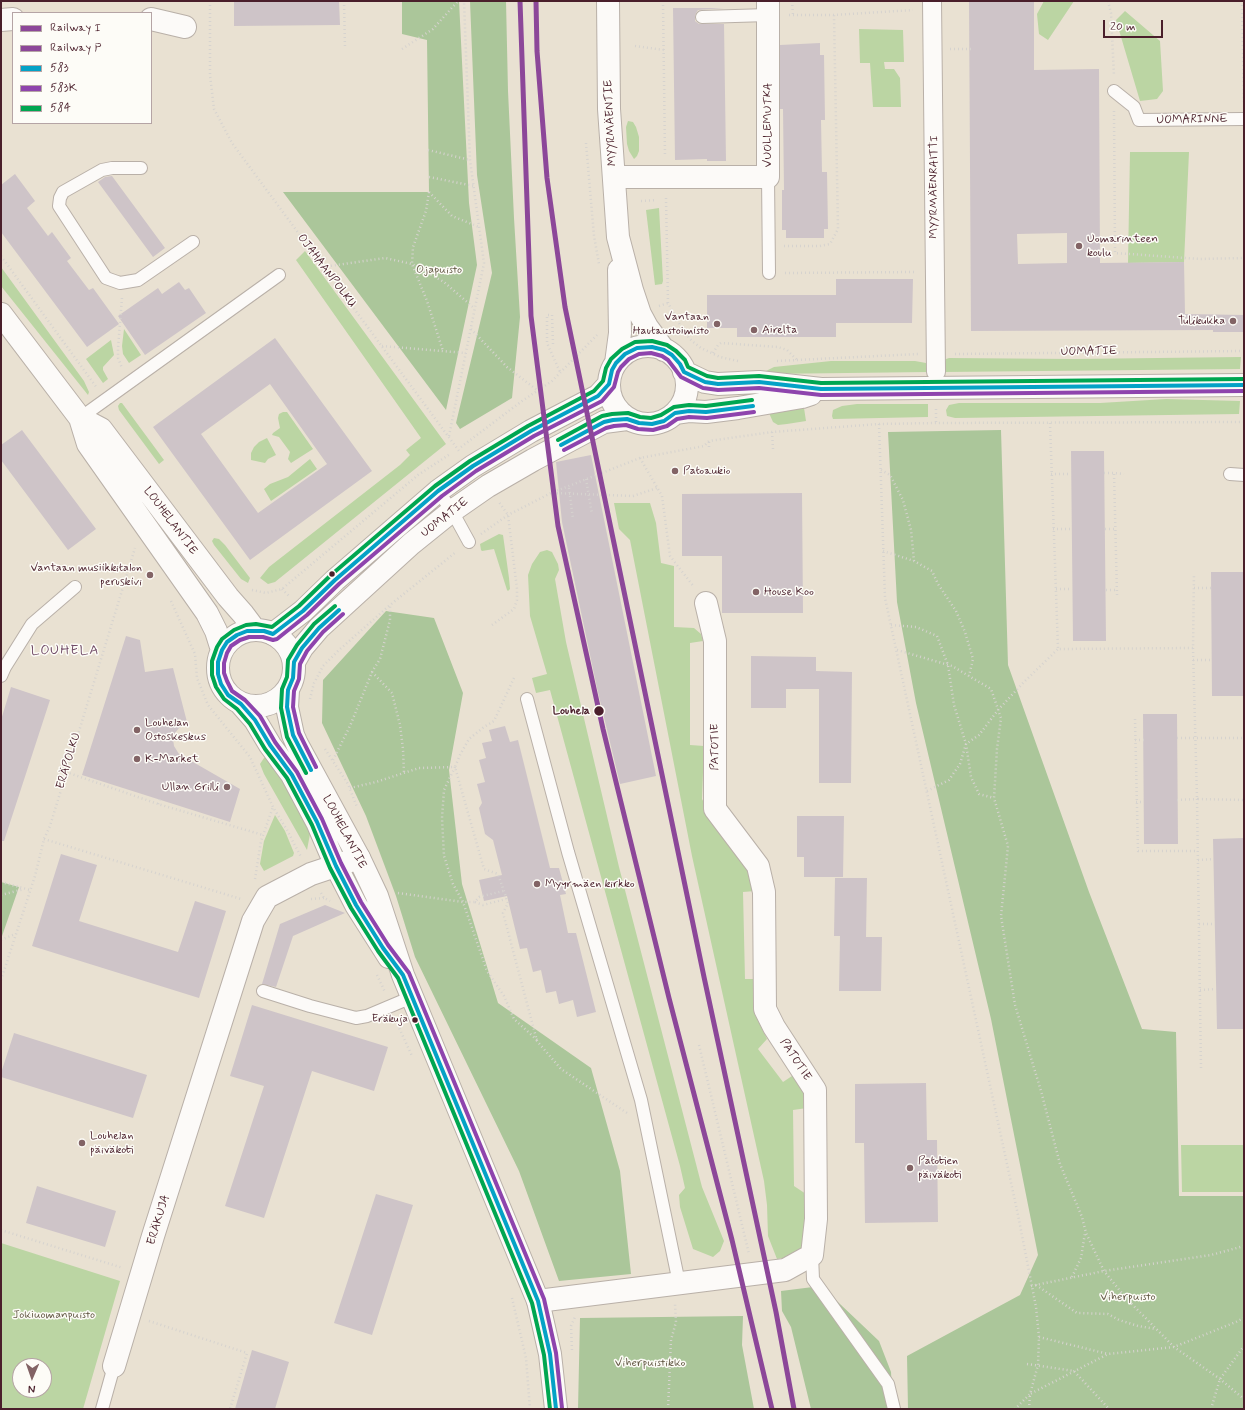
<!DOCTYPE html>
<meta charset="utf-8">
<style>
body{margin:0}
#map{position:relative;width:1245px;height:1410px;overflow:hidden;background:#e9e1d2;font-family:Mynerve,sans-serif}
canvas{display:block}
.frame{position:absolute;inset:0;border:2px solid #4a1f2b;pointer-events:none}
.legend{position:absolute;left:12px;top:12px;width:140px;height:112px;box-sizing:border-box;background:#fdfcf7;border:1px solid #b5a4a5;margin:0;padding:5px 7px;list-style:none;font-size:12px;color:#4a1f2b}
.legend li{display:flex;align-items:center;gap:8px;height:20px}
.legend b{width:20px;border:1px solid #b5a4a5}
.north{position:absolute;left:12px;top:1358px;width:40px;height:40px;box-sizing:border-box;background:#fdfcf7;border:1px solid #b5a4a5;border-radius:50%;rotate:182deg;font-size:11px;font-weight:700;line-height:16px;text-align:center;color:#4a1f2b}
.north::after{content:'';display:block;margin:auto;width:14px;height:18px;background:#826365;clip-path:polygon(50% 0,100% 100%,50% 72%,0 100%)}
.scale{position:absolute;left:1103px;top:20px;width:60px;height:18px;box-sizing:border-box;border:2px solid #4a1f2b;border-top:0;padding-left:5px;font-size:12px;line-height:14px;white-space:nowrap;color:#4a1f2b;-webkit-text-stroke:3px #fdfcf7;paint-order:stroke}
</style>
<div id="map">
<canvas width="1245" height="1410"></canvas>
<div class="frame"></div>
<ul class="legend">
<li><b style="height:5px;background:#8c4799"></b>Railway I</li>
<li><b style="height:5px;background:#8c4799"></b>Railway P</li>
<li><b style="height:5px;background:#04a2c6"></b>583</li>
<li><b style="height:5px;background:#8e44ad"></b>583K</li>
<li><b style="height:5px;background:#00a651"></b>584</li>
</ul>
<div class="north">N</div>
<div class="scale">20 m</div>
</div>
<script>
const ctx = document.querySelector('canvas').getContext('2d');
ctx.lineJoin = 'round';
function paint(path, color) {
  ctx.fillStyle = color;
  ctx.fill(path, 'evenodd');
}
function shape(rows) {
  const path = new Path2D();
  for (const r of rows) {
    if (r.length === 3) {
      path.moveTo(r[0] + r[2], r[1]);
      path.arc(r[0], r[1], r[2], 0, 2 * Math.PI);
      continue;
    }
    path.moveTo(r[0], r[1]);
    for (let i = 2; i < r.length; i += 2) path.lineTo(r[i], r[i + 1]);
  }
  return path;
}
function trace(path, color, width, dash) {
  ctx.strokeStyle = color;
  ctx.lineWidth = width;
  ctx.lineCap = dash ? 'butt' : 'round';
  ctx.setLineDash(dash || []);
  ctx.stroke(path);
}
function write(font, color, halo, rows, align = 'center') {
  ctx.font = font + ' Mynerve,sans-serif';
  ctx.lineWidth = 3;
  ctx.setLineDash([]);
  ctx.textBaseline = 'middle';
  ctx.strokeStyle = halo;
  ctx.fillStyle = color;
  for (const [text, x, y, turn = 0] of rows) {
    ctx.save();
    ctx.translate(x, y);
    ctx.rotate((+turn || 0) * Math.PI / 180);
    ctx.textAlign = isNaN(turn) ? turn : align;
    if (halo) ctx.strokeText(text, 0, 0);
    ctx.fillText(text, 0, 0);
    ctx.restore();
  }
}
paint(shape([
 [1044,1,1074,1,1048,40,1039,34,1037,14],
 [1125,11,1160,41,1163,91,1157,99,1140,101,1116,20],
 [859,29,903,30,904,62,884,62,885,69,894,69,900,78,901,107,873,107,870,63,860,63],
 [628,121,633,122,636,127,639,137,639,151,637,156,634,159,629,151,627,144,626,127],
 [1130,152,1189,152,1184,262,1128,263],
 [659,208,663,281,662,284,655,285,646,210],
 [305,251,446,444,275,582,268,584,260,578,269,567,400,465,410,455,406,450,421,438,296,260],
 [1,267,84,381,89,392,88,395,1,286],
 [124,329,141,355,129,363,123,354,122,346],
 [111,340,114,355,103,367,103,370,108,379,103,383,86,359],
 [1241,357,1240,369,944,372,945,361,946,359,949,358,1074,359],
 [831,361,915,361,926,363,928,365,929,372,766,374,766,371,774,367],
 [1166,399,1240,401,1239,414,955,418,947,416,946,410,949,405,959,403,1100,403],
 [120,403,122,403,164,460,159,464,119,410,118,406],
 [857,404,928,404,928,417,833,419,832,416,833,410,842,406],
 [804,408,806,421,787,424,778,425,773,422,769,413],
 [283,412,287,412,313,449,291,463,288,459,290,452,279,437,272,435,273,433,280,428,278,418,279,414],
 [267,438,276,455,268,459,265,463,251,460,251,453,254,447,259,442],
 [310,459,317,469,271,501,264,489,270,484,288,477],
 [614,503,650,503,656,523,661,563,674,566,674,627,694,628,701,634,703,641,690,643,690,745,704,746,702,799,715,823,744,863,753,879,755,891,743,892,745,979,758,979,758,1020,767,1039,758,1049,783,1082,795,1074,804,1087,807,1108,793,1110,794,1186,806,1194,808,1233,799,1255,777,1259,768,1236,767,1205,764,1181,692,856,630,540,619,529],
 [499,534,503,535,509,578,510,589,508,591,507,590,494,549,482,551,481,550,480,544],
 [214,538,219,539,225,545,250,578,248,583,241,579,214,545,212,541],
 [547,550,552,552,558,564,559,570,555,579,566,642,619,867,702,1187,724,1241,720,1251,713,1257,693,1249,680,1207,679,1195,685,1188,680,1166,550,690,536,693,532,678,547,674,530,616,528,575,532,564,540,552],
 [267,756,301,805,310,834,307,850,264,774,260,764,264,758],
 [275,815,285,831,294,853,293,856,264,871,260,864,264,841],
 [1181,1145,1244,1145,1244,1192,1182,1192],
 [1,1243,120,1281,83,1409,1,1409],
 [20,1366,44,1366,44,1390,20,1390]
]), '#bbd5a3');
paint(shape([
 [402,1,459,1,469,203,477,265,446,410,283,192,429,192,427,40,402,34],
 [470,1,506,1,508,91,514,218,520,317,512,398,460,429,456,423,492,273,477,175],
 [1001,430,1008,665,1089,892,1142,1029,1176,1032,1179,1196,1244,1196,1244,1409,908,1409,907,1356,1020,1295,1038,1255,991,1019,916,703,897,602,888,432],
 [386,611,434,618,463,693,449,770,462,884,498,1003,591,1068,620,1171,631,1274,559,1281,519,1171,415,957,396,896,366,816,322,723,323,680],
 [1,882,19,887,1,939],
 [821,1286,879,1341,891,1372,893,1409,811,1409,791,1327,782,1311,781,1291],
 [743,1316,742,1345,754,1409,578,1409,580,1318]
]), '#abc69a');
paint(shape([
 [234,1,339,1,340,25,234,26],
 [969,1,1034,1,1034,70,1099,69,1100,263,1184,262,1185,314,1244,315,1244,332,1213,332,1213,330,971,331],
 [1067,233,1067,263,1018,264,1017,234],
 [673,8,724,8,698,10,696,13,695,17,695,21,699,24,724,24,726,161,707,161,707,159,675,160],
 [820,43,820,55,824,55,825,120,821,120,822,172,827,172,828,229,824,229,824,238,786,238,786,230,782,230,782,190,784,190,783,109,780,109,780,45],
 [15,174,35,201,27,208,48,236,52,232,71,258,67,261,89,290,93,288,119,324,87,347,1,232,1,185],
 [112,176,165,248,153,257,98,182,105,177],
 [836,279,913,279,912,323,836,323,836,337,737,337,737,328,707,328,707,295,836,295],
 [179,282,185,290,189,288,206,313,145,355,118,316,158,288,162,294],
 [275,338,372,471,250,560,153,427],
 [270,384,327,464,258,513,201,434],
 [22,430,96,529,68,550,1,460,1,445],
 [1071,451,1104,451,1106,641,1073,641],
 [591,455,656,776,620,784,597,688,562,522,556,462],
 [802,493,803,613,722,613,722,556,682,556,682,494],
 [1211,572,1244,572,1244,696,1212,696],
 [126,636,140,640,145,672,173,668,187,722,179,728,175,733,173,739,174,746,179,754,240,789,230,822,82,775],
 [751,656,816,657,816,671,852,672,851,783,819,783,819,689,786,689,786,708,751,708],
 [11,687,50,700,4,841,1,841,1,720],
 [1143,714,1177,714,1178,844,1144,844],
 [505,726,510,742,518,740,550,868,559,868,566,894,560,895,568,933,576,933,596,1012,577,1017,573,1000,559,1004,556,991,546,993,541,970,533,972,527,948,520,949,507,896,484,901,479,880,502,875,493,840,485,834,479,808,482,803,477,784,485,782,479,760,486,758,482,743,492,741,489,730],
 [797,816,844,816,843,877,804,877,804,857,797,857],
 [1244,838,1244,1029,1217,1029,1213,839],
 [61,854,97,865,79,921,178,952,195,901,226,911,199,998,32,946],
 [835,878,867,878,866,937,882,937,881,991,839,991,840,936,834,936],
 [325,905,345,913,293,936,276,987,262,984,280,924],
 [252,1005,388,1047,374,1091,312,1071,264,1218,225,1206,264,1086,230,1076],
 [14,1033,147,1075,133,1118,1,1077,1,1073],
 [926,1083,927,1140,937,1140,938,1222,865,1223,864,1143,855,1143,855,1084],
 [37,1186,116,1211,105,1247,26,1223],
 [376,1194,413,1205,372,1335,334,1323],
 [252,1350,289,1362,275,1409,235,1409]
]), '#cec4c8');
const service = shape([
 [702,17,768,15],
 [1114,91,1134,107,1139,120,1244,119],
 [141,168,112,168,102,170,63,192,60,198,59,206,106,278,120,283,138,280,193,242],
 [768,177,769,273],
 [80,418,279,275],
 [1230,474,1244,475],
 [438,491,452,511,469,542],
 [1,676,5,667,32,624,75,587],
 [527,699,568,852,641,1100,679,1283],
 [263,991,310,1006,356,1018,367,1016,412,997],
 [812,1255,813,1279,888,1384,894,1409],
 [102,1409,114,1366]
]);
const pedestrian = shape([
 [932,1,936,372]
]);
const minor = shape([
 [151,19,185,27],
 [1,20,13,19],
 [614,177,768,177,768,1],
 [538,1301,785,1270,812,1255,816,1219,815,1090,774,1027,765,1009,764,892,758,866,715,809,715,641,706,603],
 [114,1366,153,1236,253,921,267,897,311,874,359,858]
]);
const tertiary = shape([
 [608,1,609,109,618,237,632,290,640,314,647,327,664,350],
 [648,385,39],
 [616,363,620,333,619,270],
 [684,372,705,382,718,384,759,382,821,389,1244,385],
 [675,413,689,411,706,412,738,408,802,397,811,394],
 [273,634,303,611,335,580,438,491,473,466,531,431,598,396,609,384],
 [294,662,302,648,319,628,411,544,452,511,488,486,533,460,604,422,627,419]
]);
const secondary = shape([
 [1,314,80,418,88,444,207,613,216,631,222,650],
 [80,418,101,429,228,597,243,614,255,630],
 [256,668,38],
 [288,690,287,707,293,735,297,744,359,858,377,896,403,975,538,1301,550,1354,556,1409],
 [241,704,255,720,270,745,292,775,317,822,336,866,356,905,389,957]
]);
trace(service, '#b9b0a8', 14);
trace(pedestrian, '#b9b0a8', 20);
trace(minor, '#b9b0a8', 24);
trace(tertiary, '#b9b0a8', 24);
trace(secondary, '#b9b0a8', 24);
trace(shape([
 [210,1,210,75,214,109,232,143,459,451],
 [344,1,345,48],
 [663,1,665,157],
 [792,1,793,15],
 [1108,1,1111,13,1114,76],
 [1242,1,1244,104],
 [789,15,834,15,913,10],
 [635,46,664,50],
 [402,49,433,29,458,1],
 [950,49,974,49],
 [1114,111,1115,253,1200,259,1244,258],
 [586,143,594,236,599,264],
 [428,150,470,160],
 [429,177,474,186],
 [429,192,426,211,413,247,412,264,427,301,443,351],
 [429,192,452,216,479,227],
 [666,198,668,303,684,332,692,341,701,348,720,357,738,361],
 [641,201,657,200],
 [784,246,820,246,830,244,838,229,834,15],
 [1,256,97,388],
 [323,267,385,258,412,264,444,282,474,308],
 [785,273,916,272],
 [122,298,118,348,118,358,122,368],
 [659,306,668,303],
 [471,329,507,367,537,390],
 [553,344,552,315,547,315,547,343,560,372],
 [382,346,466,353],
 [713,353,718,345,721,343,778,347,787,350,797,360],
 [955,354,1244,351],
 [777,361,918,354],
 [936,409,936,423],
 [1050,423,1058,649,1193,648,1194,574],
 [879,424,885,598,1018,1215,1036,1307,1039,1337,1038,1365,1030,1394,1015,1409],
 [772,432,773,449],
 [449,436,484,263,470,160,464,1],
 [709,442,709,449],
 [461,447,522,401,552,381,597,335],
 [640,458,662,496,670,556,694,587],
 [881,470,890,475,903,500,911,530,914,561],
 [1104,473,1114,473],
 [1051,474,1071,474],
 [586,479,592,514],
 [553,493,633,496,657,488],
 [1053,529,1072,529],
 [1105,529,1115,529],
 [481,534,508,515,551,493,640,458,704,446,709,441,772,432,879,424,936,423,1244,422],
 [883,551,914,561,932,571,938,584,956,611,965,632,973,659,969,676],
 [1194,588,1211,588],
 [282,589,289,596],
 [1056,589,1072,589],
 [252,590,266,593,282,589,418,475,450,454],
 [1106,590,1116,590],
 [1117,595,1114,473,1124,474],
 [171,601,195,654,197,678,208,705,250,757,273,807,287,830,301,857],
 [492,625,514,609,517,600,517,589,508,515,499,502],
 [891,625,916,627,937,636,948,665,954,705,966,744,971,777,979,794,994,798],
 [1193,648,1197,799,1244,800],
 [897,650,952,666,991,689,1001,718,997,749,994,798,1008,846,1001,916,1015,1005,1041,1091,1060,1164,1082,1217,1086,1233,1104,1271,1125,1297,1174,1347,1220,1379,1244,1399],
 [1193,660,1211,660],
 [372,672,392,693,400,725,403,749,404,773],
 [514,678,494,721,484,727,469,739,460,755,455,767,484,869,498,874,508,903,503,913,537,1041,561,1069,627,1113],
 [310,699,314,683,323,666,339,650,390,605,456,552],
 [1135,719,1138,851,1198,851],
 [1177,738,1244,738],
 [1135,740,1144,740],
 [325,749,348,784,357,807],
 [333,760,350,726,372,672,380,659,390,620,390,606],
 [66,772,158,804,263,835],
 [350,788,376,782,419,768,455,767,444,790,442,818,444,856,453,884,463,902,487,971,504,996,514,1019,537,1040],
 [927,791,949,780,960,764,966,744,979,735,998,710,1024,682,1058,649],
 [1177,800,1197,799,1201,1068],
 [1136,802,1144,802],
 [158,804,160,799],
 [44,839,241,899],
 [1198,860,1213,859],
 [255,879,261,841,273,807],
 [1,882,30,890],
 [321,893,324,898,330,901],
 [398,893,463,902,475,902,479,897,503,891],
 [1,895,24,889],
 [311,899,324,898],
 [475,902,483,905,506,899],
 [1199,924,1215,924],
 [1,940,15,934],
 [377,975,385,992],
 [1,980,35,876,44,839,50,826,135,548],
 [1200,990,1216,989],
 [396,1021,412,1056],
 [699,1045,749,1254],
 [1,1230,123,1268],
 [1072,1277,1081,1258,1085,1233],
 [1036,1285,1077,1313,1108,1314,1119,1320,1138,1326,1156,1329],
 [1031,1286,1104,1271,1211,1255,1244,1246],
 [512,1298,526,1358,530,1409],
 [149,1321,247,1353,230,1409],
 [1039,1337,1108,1354],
 [572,1350,571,1326,575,1317],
 [1027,1364,1074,1371,1109,1409],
 [668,1409,671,1340,676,1322,675,1304],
 [1029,1409,1030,1394,1108,1354,1174,1347,1236,1322,1244,1318],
 [1211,1409,1220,1379,1244,1346]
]), '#d6d3cf', 2.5, [1, 3]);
trace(service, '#fcfaf8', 12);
trace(pedestrian, '#fcfaf8', 18);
trace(minor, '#fcfaf8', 22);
trace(tertiary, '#fcfaf8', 22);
trace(secondary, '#fcfaf8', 22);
trace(shape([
 [569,488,573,519]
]), '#d6d3cf', 2.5, [1, 3]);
trace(shape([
 [561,445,604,422,613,420,627,419,639,423,652,424,664,421,675,413,689,411,706,412,753,406],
 [311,770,293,735,287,707,288,690,293,678,294,662,302,648,319,628,339,610],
 [556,1409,550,1354,538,1301,403,975,383,948,356,905,336,866,317,822,292,775,270,745,255,720,241,704,228,695,221,684,218,674,218,662,222,650,227,642,237,635,247,631,264,631,273,634,303,611,335,580,438,491,473,466,531,431,598,396,609,384,612,370,616,363,625,354,637,348,652,347,664,350,672,355,680,364,684,372,705,382,718,384,759,382,821,389,1244,385]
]), '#04a2c6', 4);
trace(shape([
 [564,450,606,428,614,426,626,425,638,429,653,430,667,426,677,419,689,417,707,418,754,412],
 [316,767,299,733,293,707,294,691,299,679,300,664,307,651,323,632,343,614],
 [562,1408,556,1353,544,1299,409,973,388,945,361,902,341,863,322,819,297,772,275,742,260,716,245,700,232,691,227,681,224,673,224,663,227,653,231,646,240,640,249,637,263,637,273,640,277,639,307,615,339,584,442,496,476,471,534,436,602,401,614,387,618,372,621,367,629,359,639,354,651,353,662,356,668,360,681,377,703,388,718,390,759,388,821,395,1244,391]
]), '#8e44ad', 4);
trace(shape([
 [558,440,602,416,612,414,628,413,640,417,651,418,661,415,674,407,689,405,706,406,752,400],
 [306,773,287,737,281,708,282,689,287,677,288,660,297,645,314,624,335,606],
 [550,1409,544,1355,532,1303,398,978,378,951,351,908,330,868,312,825,287,778,265,749,250,724,237,709,224,699,216,687,212,675,212,661,217,647,222,639,234,630,246,625,256,624,272,627,299,606,331,575,435,486,470,461,528,426,594,391,603,381,606,368,611,359,622,349,635,342,652,341,667,345,676,351,685,360,688,367,707,376,718,378,759,376,821,383,1244,379]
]), '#00a651', 4);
trace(shape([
 [520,1,531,316,558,526,603,729,669,998,732,1240,772,1409]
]), '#8c4799', 5);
trace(shape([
 [536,1,537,51,547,178,565,307,704,977,776,1312,794,1409]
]), '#8c4799', 5);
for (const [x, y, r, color] of [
 [1079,246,4,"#826365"],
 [1233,321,4,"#826365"],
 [717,324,4,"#826365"],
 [754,330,4,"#826365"],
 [675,471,4,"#826365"],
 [332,574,3.5,"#4a1f2b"],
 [150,575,4,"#826365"],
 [756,592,4,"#826365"],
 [599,711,5.5,"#4a1f2b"],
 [137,730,4,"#826365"],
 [137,759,4,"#826365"],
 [227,787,4,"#826365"],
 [537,884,4,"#826365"],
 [415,1020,3.5,"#4a1f2b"],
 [82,1143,4,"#826365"],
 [910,1168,4,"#826365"]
]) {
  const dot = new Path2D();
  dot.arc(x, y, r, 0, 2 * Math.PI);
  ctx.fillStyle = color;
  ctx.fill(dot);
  trace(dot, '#fdfcf7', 1.5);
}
write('11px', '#4a1f2b', '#fdfcf7', [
 ["Eräkuja",408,1020]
], 'right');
write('12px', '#4a1f2b', '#fdfcf7', [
 ["UOMARINNE",1192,120,-1],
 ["MYYRMÄENTIE",611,123,-93],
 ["VUOLLEMUTKA",768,125,-90],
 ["MYYRMÄENRAITTI",934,187,-90],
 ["OJAHAANPOLKU",326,271,53],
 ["UOMATIE",1089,352,-1],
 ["UOMATIE",445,518,-38],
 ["LOUHELANTIE",170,521,53],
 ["PATOTIE",715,747,-90],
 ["ERÄPOLKU",69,761,-73],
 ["LOUHELANTIE",344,832,62],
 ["PATOTIE",795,1060,57],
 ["ERÄKUJA",159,1220,-73]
]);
write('12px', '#4a1f2b', '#fdfcf7', [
 ["Uomarinteen",1087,239],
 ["koulu",1087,253],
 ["Vantaan",709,317,"right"],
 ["Hautaustoimisto",709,331,"right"],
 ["Tulikukka",1225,321,"right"],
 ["Airelta",762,330],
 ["Patoaukio",683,471],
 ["Vantaan musiikkitalon",142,568,"right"],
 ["peruskivi",142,582,"right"],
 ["House Koo",764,592],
 ["Louhelan",145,723],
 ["Ostoskeskus",145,737],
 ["K-Market",145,759],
 ["Ullan Grilli",219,787,"right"],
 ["Myyrmäen kirkko",545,884],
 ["Louhelan",90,1136],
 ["päiväkoti",90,1150],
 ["Patotien",918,1161],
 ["päiväkoti",918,1175]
], 'left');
write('12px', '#655b47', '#fdfcf7', [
 ["Ojapuisto",439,270],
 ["Viherpuisto",1128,1297],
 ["Jokiuomanpuisto",54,1315],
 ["Viherpuistikko",650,1363]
]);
write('bold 12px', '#4a1f2b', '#fdfcf7', [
 ["Louhela",590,711]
], 'right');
ctx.letterSpacing = '1px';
write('14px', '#704a66', '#fdfcf7', [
 ["LOUHELA",65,651]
]);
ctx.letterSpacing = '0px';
</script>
